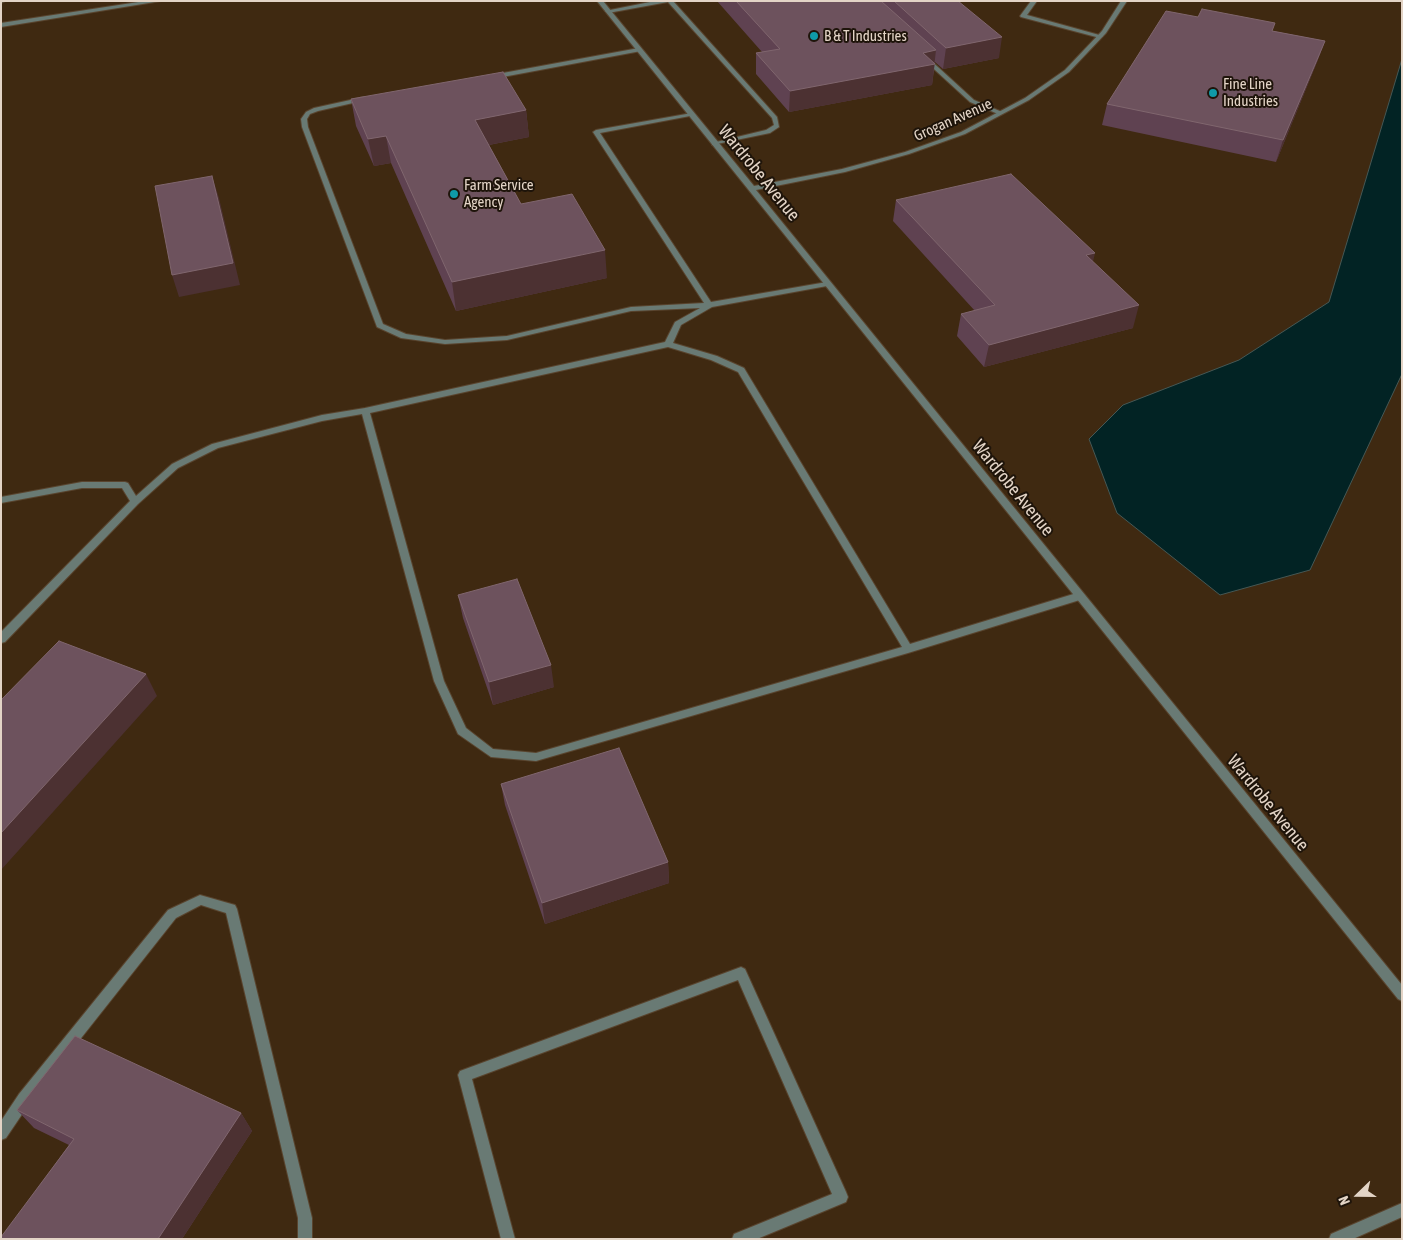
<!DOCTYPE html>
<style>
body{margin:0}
#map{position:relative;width:1403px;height:1240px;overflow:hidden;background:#3f2911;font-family:"Asap Condensed",sans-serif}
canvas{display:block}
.frame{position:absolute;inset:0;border:2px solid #e3d4c6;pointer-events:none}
.north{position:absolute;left:1333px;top:1170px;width:50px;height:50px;-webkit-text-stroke:4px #1e140a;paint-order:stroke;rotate:248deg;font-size:14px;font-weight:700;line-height:20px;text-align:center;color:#e3d4c6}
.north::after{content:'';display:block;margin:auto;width:18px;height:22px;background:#e3d4c6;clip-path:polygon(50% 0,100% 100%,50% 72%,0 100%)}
</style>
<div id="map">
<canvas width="1403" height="1240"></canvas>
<div class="frame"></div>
<div class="north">N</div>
</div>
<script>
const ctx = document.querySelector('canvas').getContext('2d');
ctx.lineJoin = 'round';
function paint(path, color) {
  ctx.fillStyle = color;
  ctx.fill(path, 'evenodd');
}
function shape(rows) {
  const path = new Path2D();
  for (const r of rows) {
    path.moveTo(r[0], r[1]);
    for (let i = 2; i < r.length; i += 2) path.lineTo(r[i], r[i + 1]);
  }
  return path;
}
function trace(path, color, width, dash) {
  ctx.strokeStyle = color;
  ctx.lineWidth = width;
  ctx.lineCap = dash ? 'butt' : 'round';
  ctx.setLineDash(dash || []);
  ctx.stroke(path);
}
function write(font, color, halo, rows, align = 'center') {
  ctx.font = font + ' "Asap Condensed",sans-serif';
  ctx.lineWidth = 4;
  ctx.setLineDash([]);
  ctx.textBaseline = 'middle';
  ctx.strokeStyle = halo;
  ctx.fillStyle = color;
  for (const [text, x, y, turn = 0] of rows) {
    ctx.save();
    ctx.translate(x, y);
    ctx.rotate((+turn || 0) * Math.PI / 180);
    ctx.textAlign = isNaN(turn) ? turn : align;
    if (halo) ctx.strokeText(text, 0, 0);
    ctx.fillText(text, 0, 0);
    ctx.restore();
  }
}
const water = shape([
 [1402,59,1402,374,1310,570,1220,595,1117,513,1089,439,1123,405,1239,360,1329,302,1402,59]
]);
paint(water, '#022324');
trace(water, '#465855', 1);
const lane = shape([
 [1,1,5,1,1,3,1,1],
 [145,1,161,1,1,27,1,23,145,1],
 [655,1,673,1,777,117,779,127,770,133,712,145,712,143,766,130,774,125,772,118,668,2,608,13,605,11,655,1],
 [1031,1,1037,1,1027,15,1103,36,1100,38,1021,17,1020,16,1031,1],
 [639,48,642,50,641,51,492,79,489,77,492,75,639,48],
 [923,57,927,57,974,100,1002,112,1002,114,998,114,970,102,923,59,923,57],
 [364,97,367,99,366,100,318,111,310,114,307,119,308,127,383,324,406,334,445,340,507,336,631,307,704,303,593,132,596,130,692,113,693,114,690,116,600,133,711,302,827,282,831,284,827,286,712,307,681,325,673,343,717,356,744,368,910,644,1080,592,1085,596,1083,599,908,653,536,761,491,757,458,734,434,681,362,414,322,421,218,448,178,468,138,504,5,642,1,643,1,632,130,501,122,488,82,488,1,503,1,497,82,482,125,482,128,483,136,496,172,464,212,444,322,415,365,408,665,342,675,322,700,308,631,311,507,340,445,344,401,338,377,327,302,127,301,119,306,112,314,108,364,97],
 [668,347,711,360,738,372,902,647,536,753,493,749,466,728,444,681,370,413,668,347],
 [200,895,235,905,237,909,312,1218,312,1239,298,1239,298,1218,226,913,201,905,176,918,29,1104,6,1138,1,1140,1,1121,19,1094,168,910,200,895],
 [741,967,745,969,846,1192,848,1197,846,1202,757,1239,732,1239,734,1234,832,1194,738,980,472,1079,515,1239,501,1239,458,1075,460,1071,741,967]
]);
const street = shape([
 [597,1,603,1,754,186,842,169,905,152,961,132,1025,98,1065,70,1102,31,1121,1,1127,1,1106,33,1069,72,1029,100,965,134,909,154,845,172,756,190,1402,985,1402,1001,1398,999,597,1],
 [1402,1203,1402,1217,1353,1239,1329,1239,1331,1234,1402,1203]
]);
trace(lane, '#59442e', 2);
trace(street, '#59442e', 2);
paint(lane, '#697a74');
paint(street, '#697a74');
paint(shape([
 [717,1,958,1,999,58,943,69,935,62,932,85,789,112,756,74,756,53,762,52],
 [1273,31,1325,41,1317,62,1276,162,1102,125,1107,104],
 [351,99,526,110,529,137,489,145,521,204,607,278,456,311,391,163,374,166,356,126],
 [896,200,1093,262,1133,328,984,367,957,336,961,314,975,311,893,221],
 [458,595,554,687,493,705,463,618],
 [501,784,668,862,669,883,545,924,505,805],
 [17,1110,241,1113,252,1131,182,1239,1,1239,69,1145,34,1128]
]), '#5f4251');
paint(shape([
 [1002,37,999,58,943,69,946,48],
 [1325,41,1317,62,1276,162,1283,140],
 [936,50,932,85,789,112,790,91,923,53],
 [526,110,529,137,478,147,475,120],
 [386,136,391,163,374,166,368,139],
 [212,176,219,198,240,285,179,297,172,275],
 [605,250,607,278,456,311,452,282],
 [1095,253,1090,275,1086,255],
 [1139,305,1133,328,984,367,989,345],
 [551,665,554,687,493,705,489,682],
 [146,674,157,696,1,870,1,833],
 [668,862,669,883,545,924,542,903],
 [241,1113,252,1131,182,1239,158,1239]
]), '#4c3132');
const building = shape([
 [736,1,881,1,936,50,923,53,935,64,790,91,756,53,780,49,736,1],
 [894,1,958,1,1002,37,946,48,894,1],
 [1202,9,1275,23,1272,31,1325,41,1283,140,1107,104,1166,11,1198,17,1202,9],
 [503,72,526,110,475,120,521,204,572,194,605,250,452,282,386,136,368,139,351,99,503,72],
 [1011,174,1095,253,1086,255,1139,305,989,345,961,314,995,305,896,200,1011,174],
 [212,176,233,263,172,275,155,186,212,176],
 [517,579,551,665,489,682,458,595,517,579],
 [59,641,146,674,1,833,1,700,59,641],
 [619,748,668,862,542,903,501,784,619,748],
 [75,1036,241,1113,158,1239,1,1239,1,1237,74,1139,17,1110,75,1036]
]);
paint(building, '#6d525d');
trace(building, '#80666e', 1);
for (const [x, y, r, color] of [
 [814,36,5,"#0f9aa8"],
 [1213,93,5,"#0f9aa8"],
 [454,194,5,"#0f9aa8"]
]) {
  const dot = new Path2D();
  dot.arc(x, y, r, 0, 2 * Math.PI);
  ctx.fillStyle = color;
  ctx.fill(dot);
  trace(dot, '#1e140a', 2);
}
write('15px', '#e3d4c6', '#1e140a', [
 ["B & T Industries",824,36],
 ["Fine Line",1223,84],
 ["Industries",1223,101],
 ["Farm Service",464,185],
 ["Agency",464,202]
], 'left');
write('15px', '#e3d4c6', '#1e140a', [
 ["Grogan Avenue",953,120,-24]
]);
write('18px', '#e3d4c6', '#1e140a', [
 ["Wardrobe Avenue",759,173,51],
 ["Wardrobe Avenue",1013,488,51],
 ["Wardrobe Avenue",1268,803,51]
]);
</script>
